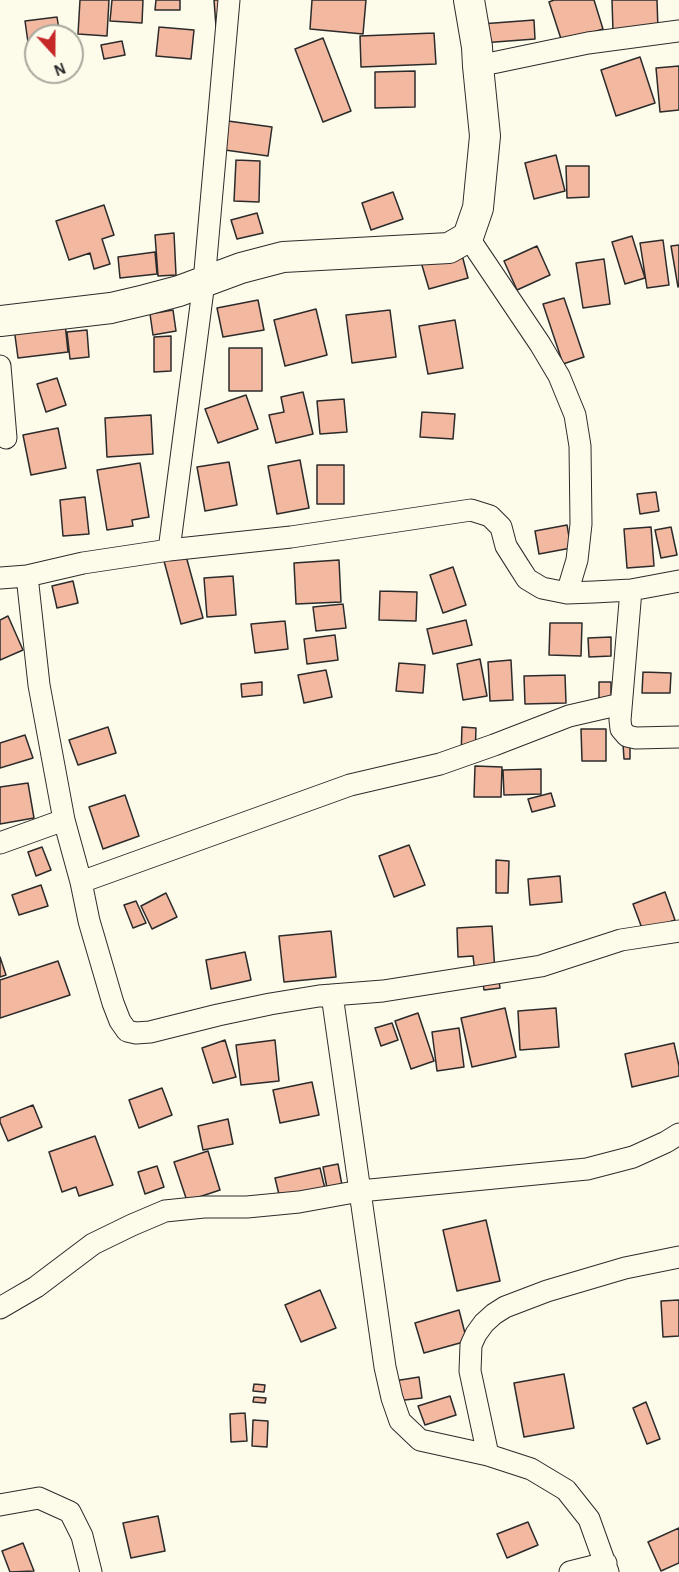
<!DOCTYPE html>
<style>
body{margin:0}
#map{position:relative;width:679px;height:1572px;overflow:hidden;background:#fdfbea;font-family:"Alegreya Sans",sans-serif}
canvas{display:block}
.north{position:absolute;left:24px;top:24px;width:60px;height:60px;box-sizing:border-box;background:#fdfbea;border:2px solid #a9a89e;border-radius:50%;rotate:159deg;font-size:16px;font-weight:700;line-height:24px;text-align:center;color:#2b2b2b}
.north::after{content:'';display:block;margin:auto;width:21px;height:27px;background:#c62828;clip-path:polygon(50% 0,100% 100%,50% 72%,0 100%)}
</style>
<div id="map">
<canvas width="679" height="1572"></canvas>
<div class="north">N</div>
</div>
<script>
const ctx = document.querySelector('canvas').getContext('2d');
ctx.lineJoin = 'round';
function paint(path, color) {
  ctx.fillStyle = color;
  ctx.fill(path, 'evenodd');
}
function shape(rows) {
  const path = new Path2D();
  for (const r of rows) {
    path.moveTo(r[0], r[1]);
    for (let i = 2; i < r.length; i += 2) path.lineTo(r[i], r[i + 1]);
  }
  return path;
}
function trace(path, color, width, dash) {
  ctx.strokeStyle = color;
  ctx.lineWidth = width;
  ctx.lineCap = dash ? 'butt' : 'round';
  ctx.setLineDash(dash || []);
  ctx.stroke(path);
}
const building = shape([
 [80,0,109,0,107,36,78,34,80,0],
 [112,0,143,0,142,23,110,21,112,0],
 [156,0,180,0,180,10,155,10,156,0],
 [214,0,226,0,216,27,214,0],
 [312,0,366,0,363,34,310,29,312,0],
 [554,0,594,0,603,29,562,42,549,2,554,0],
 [612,0,657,0,658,30,613,32,612,0],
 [57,17,60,36,36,36,36,71,32,71,25,21,57,17],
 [534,20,535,39,482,43,481,24,534,20],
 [159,27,194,30,191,59,156,56,159,27],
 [434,33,436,64,361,67,360,36,434,33],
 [323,38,351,111,323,122,295,49,323,38],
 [122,41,125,55,104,59,101,45,122,41],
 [640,57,655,103,616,116,601,70,640,57],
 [679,66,679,110,660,112,656,68,679,66],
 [415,71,415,107,375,108,375,72,415,71],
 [228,121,272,127,268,156,225,150,228,121],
 [556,155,565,191,534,199,525,163,556,155],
 [236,160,260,161,259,202,234,201,236,160],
 [566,166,589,166,589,197,567,198,566,166],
 [393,192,403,219,371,230,362,203,393,192],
 [104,205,114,235,102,239,110,264,94,269,90,253,69,260,56,221,104,205],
 [257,213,263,233,237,239,231,220,257,213],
 [174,233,176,275,158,276,155,235,174,233],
 [632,236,645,278,625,284,612,242,632,236],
 [663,240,669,285,647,288,640,243,663,240],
 [679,245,679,286,678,287,671,246,679,245],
 [537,246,550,275,517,290,504,261,537,246],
 [461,251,468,278,429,289,421,262,461,251],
 [155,252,157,274,120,278,118,257,155,252],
 [604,259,610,304,583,308,576,263,604,259],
 [564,298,584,357,563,364,543,304,564,298],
 [258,300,264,330,223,337,217,308,258,300],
 [316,309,327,355,285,366,274,320,316,309],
 [173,310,176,331,153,335,150,314,173,310],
 [390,310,396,357,352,363,346,315,390,310],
 [455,320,463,368,428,374,419,326,455,320],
 [65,323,68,352,18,358,14,328,65,323],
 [87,330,89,357,70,359,67,332,87,330],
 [171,336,171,371,154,372,154,337,171,336],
 [229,348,262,348,262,391,229,391,229,348],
 [57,378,66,405,46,412,37,384,57,378],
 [303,392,313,434,276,443,269,415,284,412,281,397,303,392],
 [246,395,258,429,218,443,205,409,246,395],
 [344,399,347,432,320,434,317,401,344,399],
 [422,412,455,414,453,439,420,437,422,412],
 [151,415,153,454,107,457,105,418,151,415],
 [58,428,66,468,31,475,23,435,58,428],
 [300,460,309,508,277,514,268,466,300,460],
 [229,462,237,505,205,511,197,467,229,462],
 [140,463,149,517,132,520,133,526,107,530,97,470,140,463],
 [317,465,344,465,344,504,317,504,317,465],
 [656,492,659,511,640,514,637,494,656,492],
 [85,497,89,534,63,536,60,500,85,497],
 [567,525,571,548,539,554,535,531,567,525],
 [651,527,654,566,627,568,624,529,651,527],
 [671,527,677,555,661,558,655,530,671,527],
 [186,556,203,618,181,624,164,561,186,556],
 [339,560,341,602,296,604,294,563,339,560],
 [453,567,466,605,443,613,430,575,453,567],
 [233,576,236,615,207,617,204,578,233,576],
 [73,581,78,603,57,608,52,586,73,581],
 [380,591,417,592,416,621,379,620,380,591],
 [343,604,346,628,316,631,313,607,343,604],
 [8,616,23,650,0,660,0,620,8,616],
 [466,620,472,645,433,654,427,629,466,620],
 [285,621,288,649,255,653,251,624,285,621],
 [550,623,582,623,581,656,549,655,550,623],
 [335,635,338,660,307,664,304,639,335,635],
 [611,637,611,656,589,657,588,638,611,637],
 [480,659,487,696,463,700,457,664,480,659],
 [511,660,513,700,490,701,488,662,511,660],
 [399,663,425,665,423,693,396,691,399,663],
 [326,670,332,697,304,703,298,675,326,670],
 [643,672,671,673,670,693,642,693,643,672],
 [565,675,566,703,525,704,524,676,565,675],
 [262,682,262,695,242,697,241,684,262,682],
 [599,682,611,682,611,707,599,707,599,682],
 [108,727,116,753,78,765,69,740,108,727],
 [462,727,476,728,475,757,461,756,462,727],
 [581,729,606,729,606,761,582,761,581,729],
 [25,735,33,758,0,768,0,743,25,735],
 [623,744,630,744,630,759,624,759,623,744],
 [475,766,502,767,501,797,474,797,475,766],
 [541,769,541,794,504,795,503,770,541,769],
 [28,783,34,818,0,824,0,787,28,783],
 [551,793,555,806,532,812,528,799,551,793],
 [125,795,139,836,103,849,89,807,125,795],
 [409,845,425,885,394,897,379,856,409,845],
 [42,847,51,870,36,876,28,852,42,847],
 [496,860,509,861,508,893,496,893,496,860],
 [560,876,562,902,530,905,528,879,560,876],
 [41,885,48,906,19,915,12,895,41,885],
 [665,892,675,920,643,931,633,904,665,892],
 [166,893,177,917,152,929,141,906,166,893],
 [136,901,146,923,133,928,124,905,136,901],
 [492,926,495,972,475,973,473,956,458,957,457,928,492,926],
 [331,931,336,977,284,982,279,936,331,931],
 [245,952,251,980,211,989,206,960,245,952],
 [0,957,6,975,0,977,0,957],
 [58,961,70,995,0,1018,0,980,58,961],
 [498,973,500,988,484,990,482,976,498,973],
 [505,1008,516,1057,472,1067,461,1018,505,1008],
 [556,1008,559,1047,520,1050,518,1011,556,1008],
 [418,1013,434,1061,411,1069,395,1021,418,1013],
 [392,1023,398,1040,381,1046,375,1028,392,1023],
 [459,1028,464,1067,437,1071,432,1032,459,1028],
 [225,1040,236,1077,213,1083,202,1048,225,1040],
 [275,1040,279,1081,241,1085,236,1045,275,1040],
 [674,1043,679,1066,679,1076,632,1087,625,1054,674,1043],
 [312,1082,319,1115,280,1123,273,1090,312,1082],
 [162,1088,172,1115,139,1128,129,1100,162,1088],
 [33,1105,42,1127,8,1141,0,1122,0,1118,33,1105],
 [228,1119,233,1144,203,1150,198,1126,228,1119],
 [95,1136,113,1185,79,1196,76,1187,62,1192,49,1152,95,1136],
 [208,1151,220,1190,187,1201,174,1162,208,1151],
 [338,1164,342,1185,327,1188,323,1167,338,1164],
 [157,1166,164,1187,145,1194,138,1172,157,1166],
 [320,1168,327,1197,282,1207,275,1178,320,1168],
 [486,1220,500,1281,457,1291,443,1230,486,1220],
 [320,1290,336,1328,301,1342,285,1305,320,1290],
 [679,1300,679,1336,663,1337,661,1301,679,1300],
 [459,1310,467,1341,424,1353,415,1323,459,1310],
 [564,1374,574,1428,524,1437,514,1383,564,1374],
 [419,1377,422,1398,396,1401,394,1381,419,1377],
 [254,1384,265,1385,264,1392,253,1391,254,1384],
 [450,1396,456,1415,425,1425,418,1406,450,1396],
 [254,1397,266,1398,265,1403,253,1402,254,1397],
 [646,1402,660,1439,647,1444,633,1408,646,1402],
 [245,1413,247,1441,231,1442,230,1414,245,1413],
 [253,1420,268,1421,267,1447,252,1446,253,1420],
 [158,1516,165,1551,131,1558,123,1523,158,1516],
 [528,1522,538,1545,507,1558,497,1534,528,1522],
 [679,1528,679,1563,661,1571,648,1542,679,1528],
 [23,1543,34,1571,10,1572,2,1551,23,1543]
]);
paint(building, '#f2b8a0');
trace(building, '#2b2b2b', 1.5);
const street = shape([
 [478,66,588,43,679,31],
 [468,237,540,344,559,376,575,415,580,446,581,524,577,560,567,593],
 [0,366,6,438],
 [169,550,204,282,229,0],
 [27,576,39,685,64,820,81,882,89,921,113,1003,120,1021,127,1031,136,1033,150,1032,218,1015,270,1004,319,996,383,991,541,966,621,940,679,931],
 [0,578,27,576,83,563,169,550,291,537,471,510,490,516,501,527,506,546,518,565,527,579,542,588,567,593,594,592,631,590,679,581],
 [631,590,620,720,621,729,627,736,636,738,679,737],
 [0,843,64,820],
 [81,882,350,785,440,764,494,745,569,716,621,704],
 [332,995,385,1367,392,1398,400,1421,420,1440,488,1455,531,1469,566,1490,589,1519,608,1572],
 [0,1308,36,1287,93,1244,132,1225,165,1211,204,1207,247,1207,299,1202,360,1191,587,1169,633,1157,666,1142,679,1134],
 [488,1455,470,1371,471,1345,476,1334,484,1323,494,1314,505,1307,547,1291,625,1268,679,1257],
 [0,1505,39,1498,70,1512,82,1536,91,1572],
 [570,1572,606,1563]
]);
const secondary = shape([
 [0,321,111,308,145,300,179,291,241,268,283,257,449,248,468,237,478,208,485,136,478,66,477,47,469,0]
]);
trace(street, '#2b2b2b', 23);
trace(secondary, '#2b2b2b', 32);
trace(street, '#fdfbea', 21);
trace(secondary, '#fdfbea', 30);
</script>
